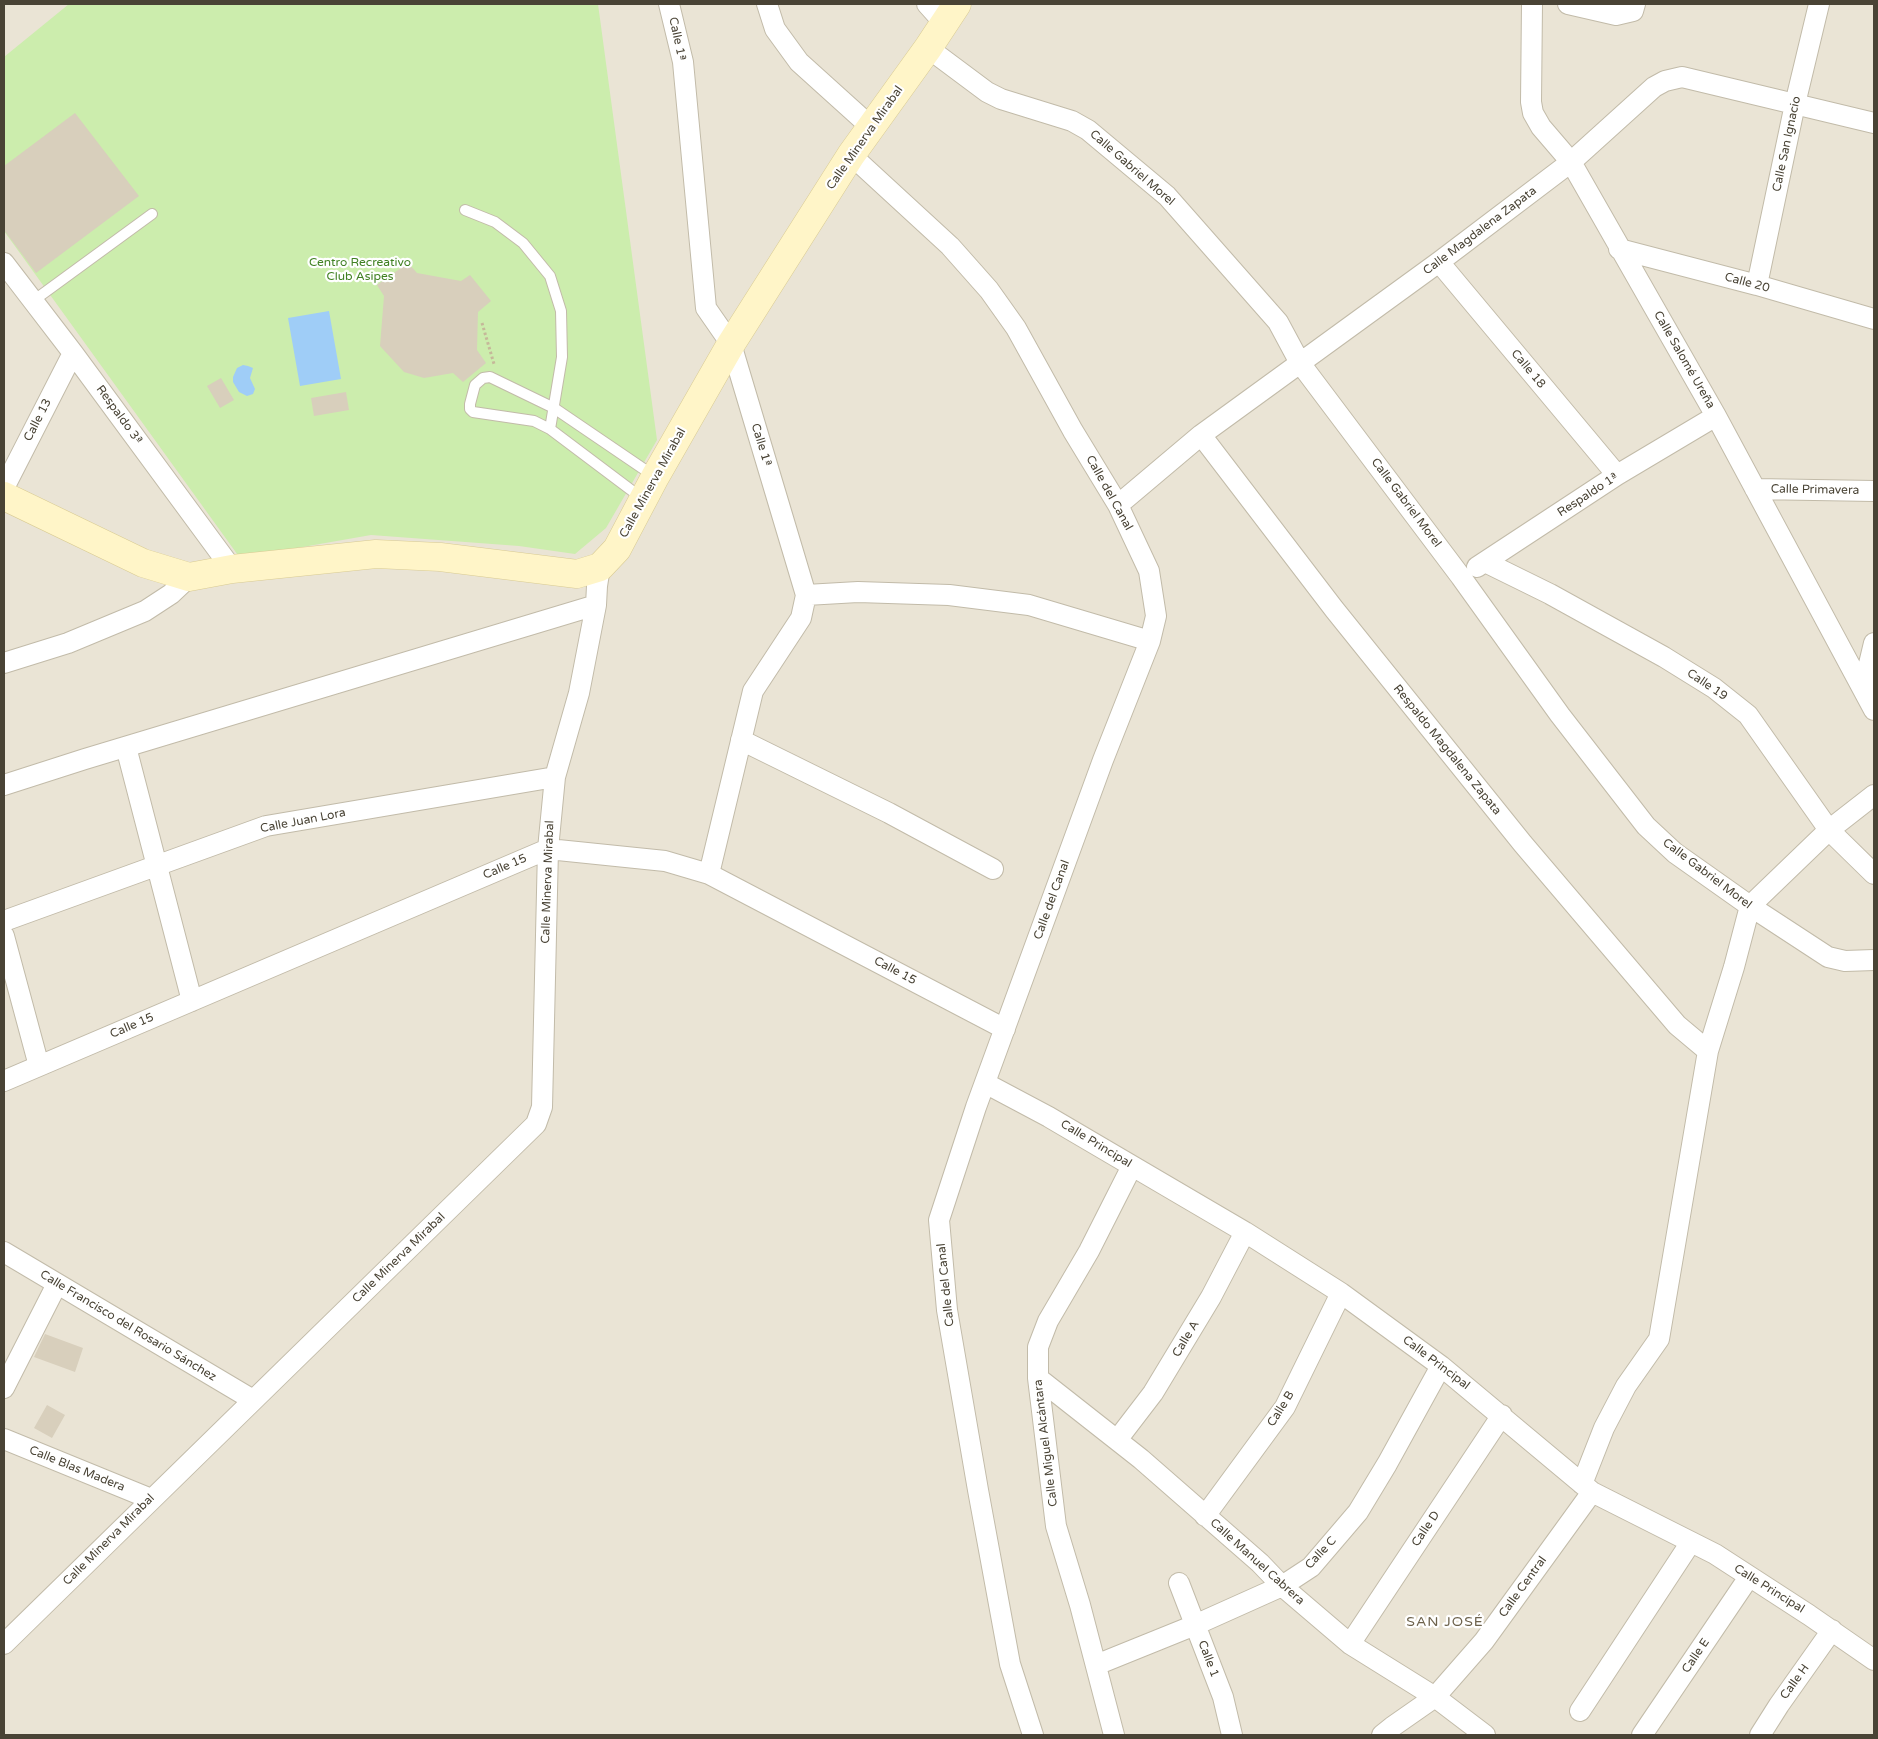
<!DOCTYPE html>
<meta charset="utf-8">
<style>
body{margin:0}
#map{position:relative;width:1878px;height:1739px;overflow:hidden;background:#f5f2e7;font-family:"Varela Round",sans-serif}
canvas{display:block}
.frame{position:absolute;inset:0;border:5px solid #494335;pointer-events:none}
</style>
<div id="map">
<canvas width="1878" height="1739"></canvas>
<div class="frame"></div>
</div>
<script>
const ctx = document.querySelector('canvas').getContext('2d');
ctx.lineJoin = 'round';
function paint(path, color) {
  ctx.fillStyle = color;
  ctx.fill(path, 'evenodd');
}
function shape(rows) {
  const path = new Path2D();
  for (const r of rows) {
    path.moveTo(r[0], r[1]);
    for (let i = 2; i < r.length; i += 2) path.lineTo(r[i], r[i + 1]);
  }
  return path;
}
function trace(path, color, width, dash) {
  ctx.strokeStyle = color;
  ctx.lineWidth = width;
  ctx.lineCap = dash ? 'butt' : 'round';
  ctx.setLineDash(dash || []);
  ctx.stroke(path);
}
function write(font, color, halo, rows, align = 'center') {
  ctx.font = font + ' "Varela Round",sans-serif';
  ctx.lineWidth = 4.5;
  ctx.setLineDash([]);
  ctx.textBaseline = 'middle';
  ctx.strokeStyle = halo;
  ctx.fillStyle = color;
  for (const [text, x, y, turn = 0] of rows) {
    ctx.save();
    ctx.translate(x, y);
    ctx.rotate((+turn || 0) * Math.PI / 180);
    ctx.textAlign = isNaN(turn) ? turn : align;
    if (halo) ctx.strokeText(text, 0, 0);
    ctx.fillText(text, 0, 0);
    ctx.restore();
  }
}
paint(shape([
 [4,4,1874,4,1874,1735,4,1735]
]), '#eae4d5');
paint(shape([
 [69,4,598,4,657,440,606,528,575,554,519,546,371,535,240,558,4,231,4,57]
]), '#ccedad');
paint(shape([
 [329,311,341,379,300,386,288,318],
 [243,365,248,366,253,368,250,378,255,389,253,394,247,396,239,392,233,382,233,377,237,368]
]), '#9fcdf7');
paint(shape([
 [75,113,139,196,36,273,4,230,4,166],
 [408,263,417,273,461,281,470,275,491,301,478,312,477,350,486,363,463,382,453,373,424,378,404,372,380,346,384,296,377,285],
 [221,378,234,400,220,408,207,386],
 [346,392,349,410,314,416,311,398],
 [45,1334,83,1348,75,1372,34,1357],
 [47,1405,65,1415,52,1438,34,1428]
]), '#d8cfbc');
const lane = shape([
 [465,210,495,222,523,243,550,276,561,311,562,357,550,429],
 [33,301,152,214],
 [643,499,550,429,534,421,473,412,470,409,470,404,475,385,483,378,490,377,554,408,654,476]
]);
const street = shape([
 [669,4,683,62,706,308,731,344,806,595,801,618,753,691,709,874],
 [767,4,775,29,799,62,871,127],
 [927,4,944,23],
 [1532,4,1531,102,1533,113,1541,127,1571,162,1716,416,1874,710],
 [1568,4,1616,15,1633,11,1635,4],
 [928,48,987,92,1001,99,1072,121,1088,130,1167,196,1278,322,1300,363,1461,577,1560,715,1646,826,1675,853,1750,906,1828,957,1845,961,1874,960],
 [851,155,950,246,989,290,1016,328,1073,431,1118,505,1149,571,1156,616,1150,641,1103,760,976,1107,939,1220,947,1310,978,1490,1010,1664,1033,1735],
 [1619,249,1757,285,1874,319],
 [1439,262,1617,475],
 [4,263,73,353,232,569],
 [1757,285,1795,104,1819,4],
 [1201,435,1334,609,1523,844,1677,1025,1708,1051],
 [4,488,73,353],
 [1755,489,1874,491],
 [1118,505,1201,435,1439,262,1571,162,1654,87,1665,81,1682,77,1874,123],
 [1485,562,1550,594,1664,657,1714,688,1748,715,1829,830,1874,874],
 [1477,567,1617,475,1716,416],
 [806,595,858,592,949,595,1029,605,1150,641],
 [4,663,68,643,145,611,171,594,189,577],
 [1863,689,1874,643],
 [741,740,889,813,993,869],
 [126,747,192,1001],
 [4,785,85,759,596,605],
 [4,921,266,826,555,777],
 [4,936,39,1066],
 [4,1081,548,849,665,861,709,874,1005,1029],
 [985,1083,1049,1117,1245,1232,1341,1293,1441,1366,1592,1492,1715,1554,1809,1615,1874,1660],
 [4,1252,253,1400],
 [1038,1378,1141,1459,1260,1563,1282,1586,1350,1644,1435,1697,1485,1735],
 [4,1388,57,1284],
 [4,1439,151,1499],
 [1117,1440,1153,1393,1211,1297,1245,1232],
 [1582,1484,1604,1428,1626,1386,1659,1339,1708,1051,1734,967,1750,906,1829,830,1874,795],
 [1205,1516,1285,1407,1341,1293],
 [1179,1583,1223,1697,1232,1735],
 [4,1644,536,1124,542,1107,548,849,555,777,579,693,596,605,597,586,600,567],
 [1350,1644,1502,1415],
 [1096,1665,1195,1625,1282,1586,1311,1567,1358,1512,1387,1464,1441,1366],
 [1580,1711,1691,1542],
 [1114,1735,1080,1605,1056,1526,1038,1378,1038,1347,1048,1321,1089,1251,1132,1166],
 [1382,1735,1392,1727,1435,1697,1484,1641,1592,1492],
 [1642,1735,1749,1577],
 [1760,1735,1779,1705,1832,1630]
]);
const secondary = shape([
 [4,496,143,563,189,577,232,569,376,554,440,557,577,574,600,567,617,549,655,477,731,344,851,155,928,48,957,4]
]);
trace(lane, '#c2bba9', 12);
trace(street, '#c2bba9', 22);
trace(secondary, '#d9cb93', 29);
trace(shape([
 [482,323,494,364]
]), '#c5b899', 3, [2.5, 2.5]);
trace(lane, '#fff', 10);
trace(street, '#fff', 20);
trace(secondary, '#fff5c8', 28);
write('12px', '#494335', '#fff', [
 ["Calle 1ª",677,39,78],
 ["Calle Minerva Mirabal",865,138,-55],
 ["Calle San Ignacio",1787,144,-78],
 ["Calle Gabriel Morel",1132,168,41],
 ["Calle Magdalena Zapata",1480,231,-37],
 ["Calle 20",1747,283,15],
 ["Calle Salomé Ureña",1684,360,60],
 ["Calle 18",1528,369,50],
 ["Respaldo 3ª",119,415,54],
 ["Calle 13",38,420,-63],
 ["Calle 1ª",761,445,73],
 ["Calle Minerva Mirabal",653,483,-61],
 ["Calle Primavera",1815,490,1],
 ["Calle del Canal",1109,493,61],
 ["Respaldo 1ª",1588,495,-33],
 ["Calle Gabriel Morel",1406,503,53],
 ["Calle 19",1707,685,34],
 ["Respaldo Magdalena Zapata",1447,750,51],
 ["Calle Juan Lora",303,821,-11],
 ["Calle 15",505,867,-23],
 ["Calle Gabriel Morel",1707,874,37],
 ["Calle Minerva Mirabal",548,882,-88],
 ["Calle del Canal",1052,900,-70],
 ["Calle 15",895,971,28],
 ["Calle 15",132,1026,-23],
 ["Calle Principal",1096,1144,31],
 ["Calle Minerva Mirabal",399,1258,-44],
 ["Calle del Canal",946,1285,-96],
 ["Calle Francisco del Rosario Sánchez",128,1326,31],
 ["Calle A",1186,1339,-59],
 ["Calle Principal",1436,1363,37],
 ["Calle B",1281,1409,-58],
 ["Calle Miguel Alcántara",1046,1443,-97],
 ["Calle Blas Madera",77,1469,22],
 ["Calle D",1426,1529,-56],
 ["Calle Minerva Mirabal",109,1540,-45],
 ["Calle C",1321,1553,-47],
 ["Calle Manuel Cabrera",1257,1562,42],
 ["Calle Central",1523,1587,-54],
 ["Calle Principal",1769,1589,32],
 ["Calle E",1696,1656,-56],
 ["Calle 1",1208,1659,69],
 ["Calle H",1795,1682,-54]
]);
write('12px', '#408123', '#fff', [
 ["Centro Recreativo",360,263],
 ["Club Asipes",360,277]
]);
ctx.letterSpacing = '1px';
write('14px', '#6d624c', '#fff', [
 ["SAN JOSÉ",1445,1622]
]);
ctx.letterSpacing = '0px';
</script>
